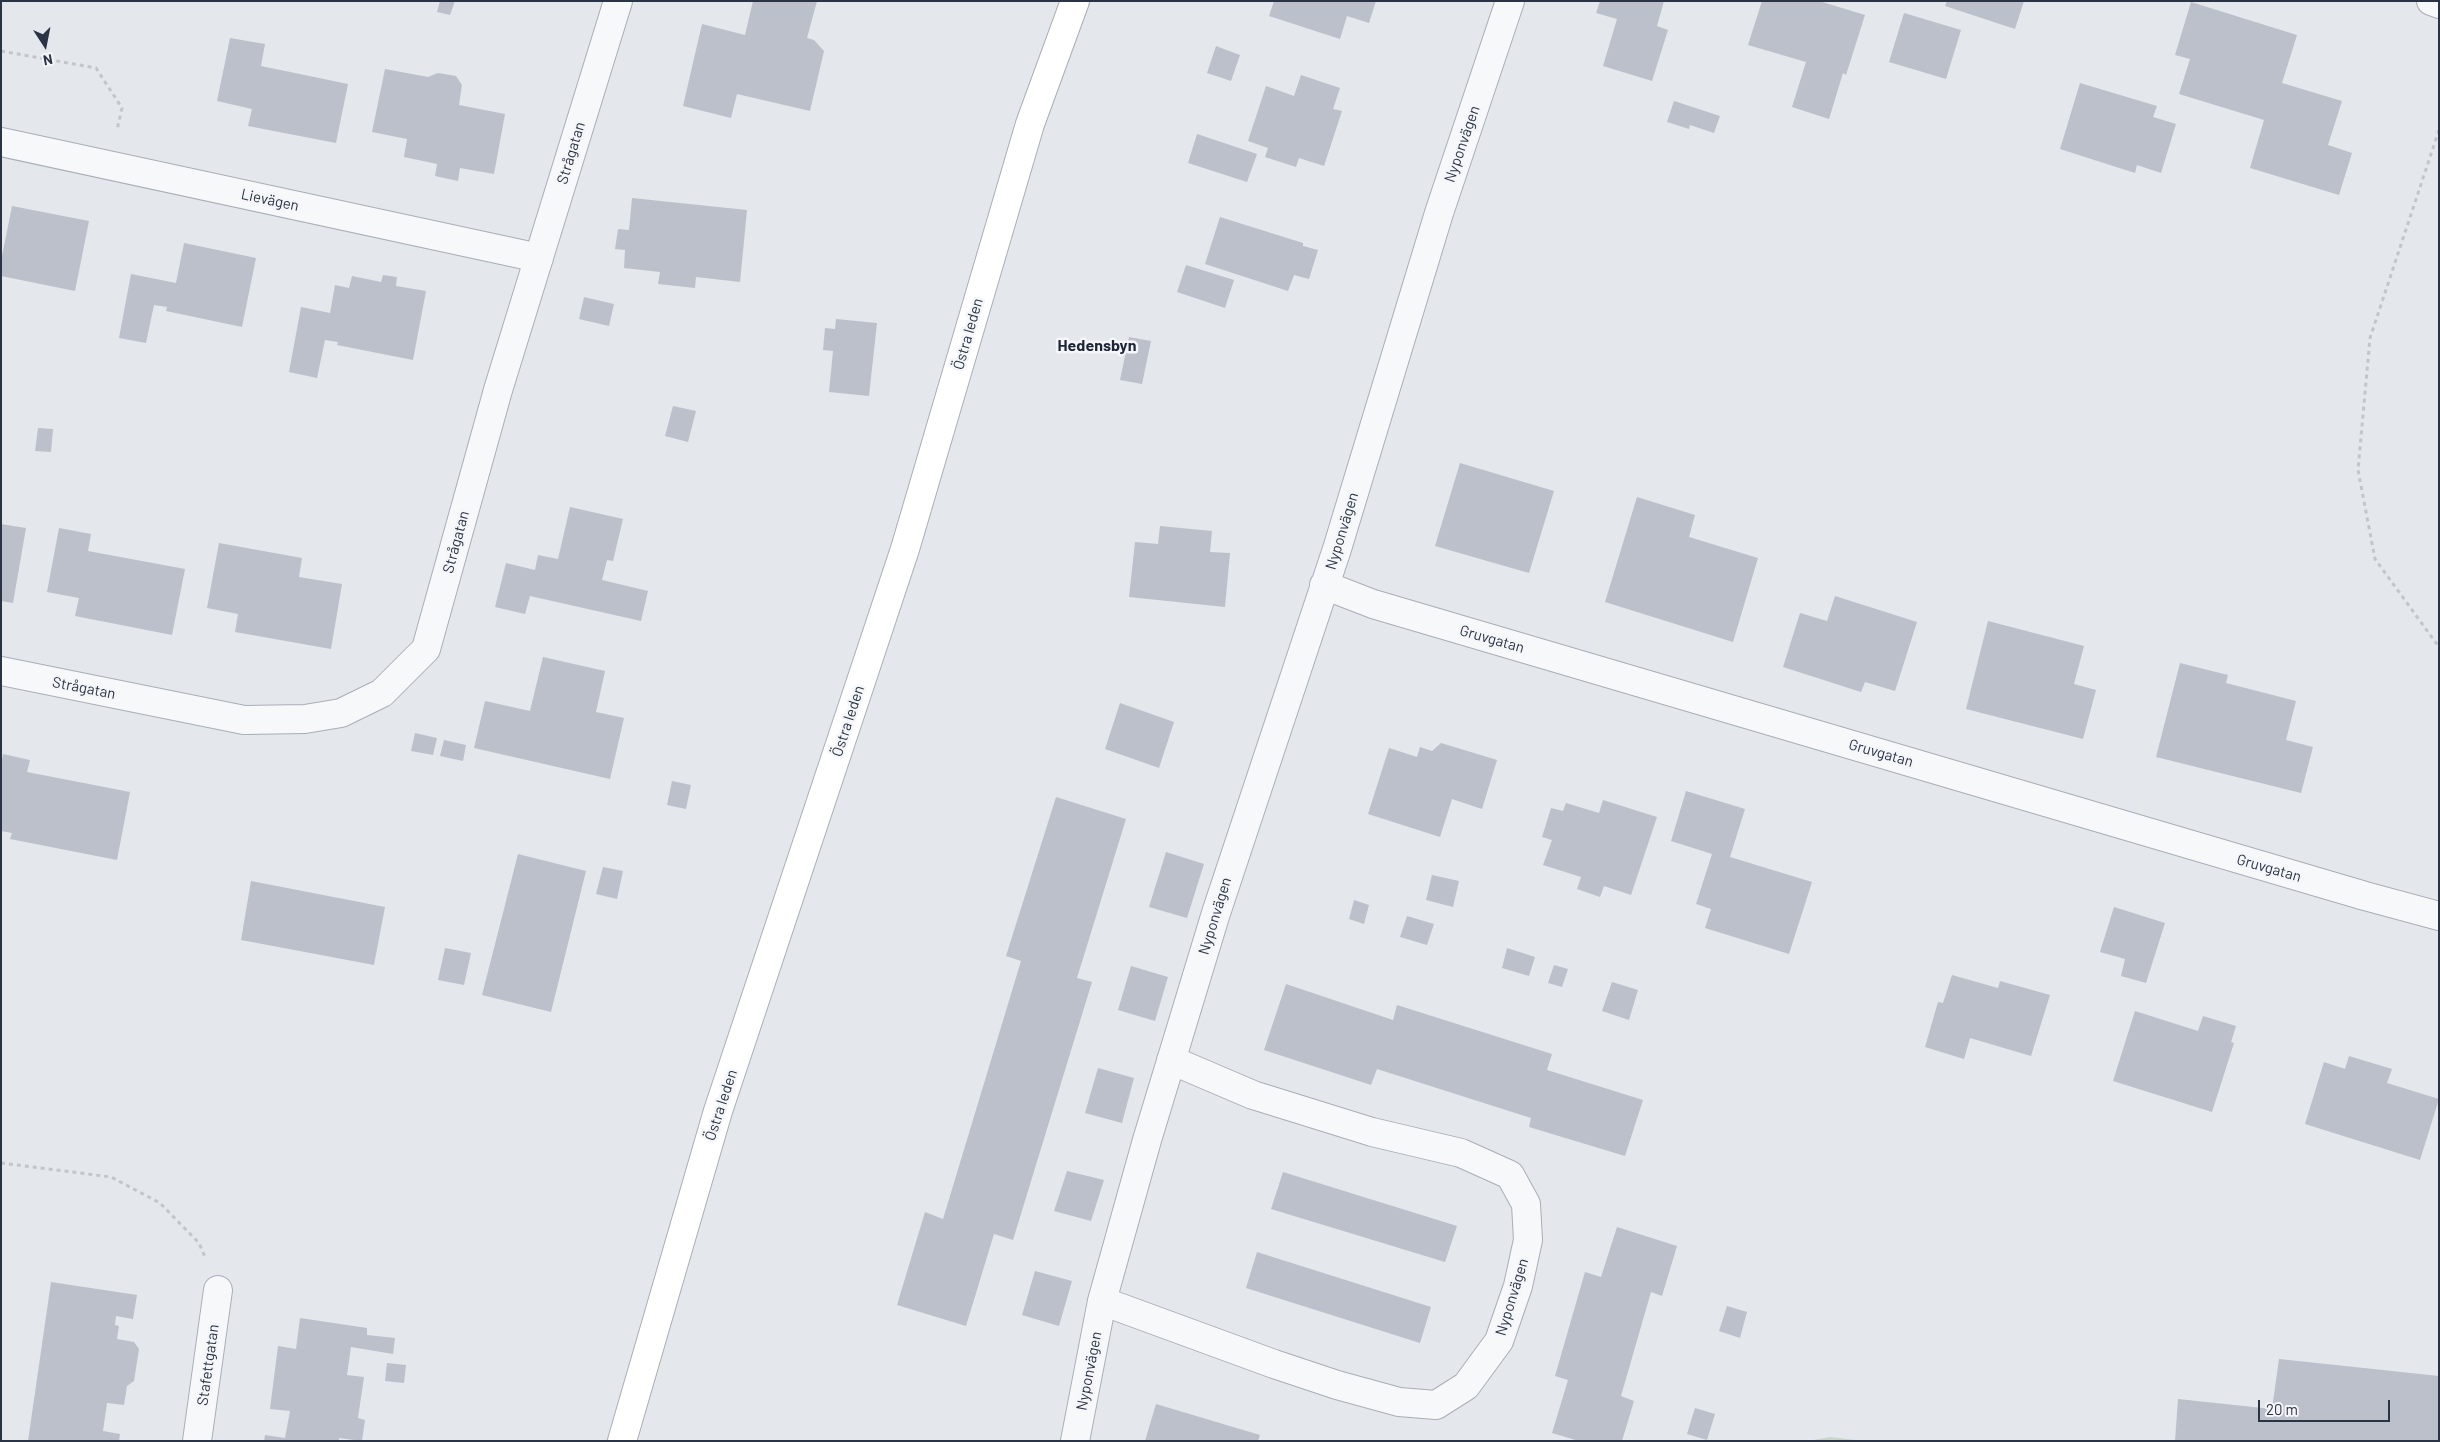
<!DOCTYPE html>
<meta charset="utf-8">
<style>
body{margin:0}
#map{position:relative;width:2440px;height:1442px;overflow:hidden;background:#e4e7ec;font-family:Barlow,sans-serif}
canvas{display:block}
.frame{position:absolute;inset:0;border:2px solid #2b3445;pointer-events:none}
.north{position:absolute;left:20px;top:20px;width:50px;height:50px;-webkit-text-stroke:4px #f4f6f9;paint-order:stroke;rotate:169deg;font-size:14px;font-weight:700;line-height:20px;text-align:center;color:#2b3445}
.north::after{content:'';display:block;margin:auto;width:18px;height:22px;background:#2b3445;clip-path:polygon(50% 0,100% 100%,50% 72%,0 100%)}
.scale{position:absolute;left:2258px;top:1400px;width:132px;height:22px;box-sizing:border-box;border:2px solid #2b3445;border-top:0;padding-left:6px;font-size:15px;line-height:18px;white-space:nowrap;color:#2b3445;-webkit-text-stroke:4px #f4f6f9;paint-order:stroke}
</style>
<div id="map">
<canvas width="2440" height="1442"></canvas>
<div class="frame"></div>
<div class="north">N</div>
<div class="scale">20 m</div>
</div>
<script>
const ctx = document.querySelector('canvas').getContext('2d');
ctx.lineJoin = 'round';
function paint(path, color) {
  ctx.fillStyle = color;
  ctx.fill(path, 'evenodd');
}
function shape(rows) {
  const path = new Path2D();
  for (const r of rows) {
    path.moveTo(r[0], r[1]);
    for (let i = 2; i < r.length; i += 2) path.lineTo(r[i], r[i + 1]);
  }
  return path;
}
function trace(path, color, width, dash) {
  ctx.strokeStyle = color;
  ctx.lineWidth = width;
  ctx.lineCap = dash ? 'butt' : 'round';
  ctx.setLineDash(dash || []);
  ctx.stroke(path);
}
function write(font, color, halo, rows, align = 'center') {
  ctx.font = font + ' Barlow,sans-serif';
  ctx.lineWidth = 5;
  ctx.setLineDash([]);
  ctx.textBaseline = 'middle';
  ctx.strokeStyle = halo;
  ctx.fillStyle = color;
  for (const [text, x, y, turn = 0] of rows) {
    ctx.save();
    ctx.translate(x, y);
    ctx.rotate((+turn || 0) * Math.PI / 180);
    ctx.textAlign = isNaN(turn) ? turn : align;
    if (halo) ctx.strokeText(text, 0, 0);
    ctx.fillText(text, 0, 0);
    ctx.restore();
  }
}
paint(shape([
 [1830,1437,1864,1441,1808,1441]
]), '#c9d6c5');
paint(shape([
 [440,1,455,1,450,15,437,12],
 [753,1,817,1,807,38,814,40,824,51,810,111,737,94,731,118,683,106,702,24,745,35],
 [1274,1,1376,1,1369,23,1347,16,1340,39,1269,16],
 [1600,1,1664,1,1657,26,1668,30,1652,81,1603,66,1617,19,1596,13],
 [1762,1,1819,1,1865,15,1846,75,1843,73,1829,119,1792,107,1806,62,1748,45],
 [1947,1,2024,1,2015,29,1945,6],
 [2191,2,2297,35,2282,83,2342,101,2328,145,2352,153,2339,195,2250,168,2264,120,2179,94,2190,59,2175,55],
 [1904,13,1961,30,1946,79,1889,62],
 [230,38,265,44,261,66,348,84,336,143,248,126,252,109,217,101],
 [1216,46,1240,55,1231,81,1207,73],
 [385,69,428,77,438,73,456,76,462,85,459,105,505,114,494,174,460,168,458,181,435,176,437,164,404,157,407,139,372,132],
 [1301,75,1340,88,1333,109,1342,111,1324,166,1299,158,1296,167,1265,157,1268,148,1248,141,1266,86,1294,96],
 [2080,83,2157,106,2153,117,2176,124,2161,173,2137,165,2135,173,2060,149],
 [1674,101,1720,116,1714,133,1690,125,1689,129,1667,122],
 [1197,134,1257,154,1247,182,1188,163],
 [632,198,747,210,740,282,696,277,695,288,658,284,660,272,624,268,625,250,615,249,618,229,629,230],
 [12,206,89,221,75,291,1,276,1,261],
 [1220,217,1303,243,1303,246,1318,250,1309,279,1294,275,1288,291,1205,264],
 [184,243,256,258,242,327,166,311,167,307,154,305,146,343,119,338,131,274,176,283],
 [1186,265,1234,280,1225,308,1177,292],
 [383,275,397,277,396,286,426,291,413,360,337,345,338,342,325,340,317,378,289,372,301,307,330,313,335,285,349,288,352,276,381,282],
 [584,297,614,304,609,326,579,319],
 [836,319,877,323,869,396,829,392,833,351,823,350,825,328,835,329],
 [1129,337,1151,341,1142,384,1120,380],
 [673,406,696,411,688,442,665,436],
 [38,428,53,429,51,452,35,451],
 [1460,463,1554,491,1529,573,1435,546],
 [1637,497,1695,515,1689,537,1758,558,1733,642,1605,602],
 [570,507,623,519,613,561,607,560,602,580,648,591,641,621,530,596,525,614,495,607,506,563,535,570,538,555,558,559],
 [1,524,26,528,13,603,1,601],
 [1160,526,1212,531,1210,552,1230,553,1225,607,1129,597,1135,542,1158,544],
 [59,528,91,534,88,551,185,569,172,635,75,616,79,598,47,592],
 [219,543,302,558,299,577,342,584,331,649,235,632,238,614,207,608],
 [1835,596,1917,622,1895,691,1865,682,1861,692,1783,667,1800,613,1827,621],
 [1988,621,2084,646,2074,684,2096,690,2083,739,1966,709],
 [543,657,605,671,596,712,624,718,610,779,474,748,485,701,530,711],
 [2180,663,2228,675,2226,683,2296,701,2286,740,2313,747,2301,793,2156,757],
 [1120,703,1174,722,1159,768,1105,749],
 [415,733,437,738,433,755,411,751],
 [444,740,466,745,463,761,440,756],
 [1441,743,1497,760,1482,809,1452,799,1440,837,1368,814,1389,748,1417,757,1420,747,1432,751],
 [3,754,30,760,27,772,130,792,117,860,10,839,12,833,1,831,1,765],
 [672,781,691,785,686,809,667,805],
 [1686,791,1745,809,1730,857,1812,882,1789,954,1705,928,1711,909,1696,904,1712,854,1671,841],
 [1056,797,1126,819,1077,978,1092,982,1013,1240,994,1234,966,1326,897,1305,925,1212,943,1219,1021,961,1006,956],
 [1603,800,1657,817,1631,895,1604,886,1600,897,1577,889,1581,877,1543,865,1552,840,1542,837,1551,808,1563,811,1566,803,1599,813],
 [1166,852,1204,864,1187,918,1149,907],
 [518,854,586,871,551,1012,482,995],
 [603,867,623,871,617,899,596,894],
 [1432,875,1459,881,1453,907,1426,900],
 [251,881,385,907,374,965,241,940],
 [1354,900,1369,905,1364,924,1349,919],
 [2114,907,2165,923,2146,983,2121,976,2125,959,2100,952],
 [1407,916,1434,924,1427,945,1400,937],
 [445,948,471,953,464,985,438,980],
 [1507,948,1535,957,1529,976,1502,968],
 [1554,965,1568,969,1562,987,1548,983],
 [1131,966,1168,977,1155,1021,1118,1010],
 [1952,975,1998,988,2000,981,2050,995,2031,1056,1970,1038,1964,1059,1925,1047,1938,1002,1943,1003],
 [1612,982,1638,990,1629,1020,1602,1011],
 [1286,984,1393,1020,1397,1005,1552,1054,1547,1070,1643,1100,1625,1156,1529,1127,1531,1118,1377,1069,1371,1085,1264,1050],
 [2135,1011,2198,1031,2203,1016,2236,1026,2231,1042,2234,1043,2212,1112,2113,1081],
 [2349,1056,2392,1069,2387,1083,2439,1099,2420,1160,2305,1124,2324,1062,2345,1069],
 [1098,1068,1134,1078,1122,1123,1085,1113],
 [1067,1171,1104,1180,1091,1221,1054,1211],
 [1283,1172,1457,1226,1445,1262,1271,1209],
 [1617,1227,1677,1246,1662,1296,1651,1292,1621,1396,1634,1401,1622,1441,1579,1441,1552,1433,1568,1380,1555,1376,1585,1272,1601,1277],
 [1257,1252,1431,1307,1420,1343,1246,1288],
 [1035,1271,1072,1281,1059,1326,1022,1315],
 [51,1282,137,1295,133,1319,116,1316,115,1325,119,1326,117,1339,134,1342,139,1349,134,1381,127,1386,124,1405,107,1403,103,1431,120,1434,119,1441,28,1441],
 [1727,1306,1747,1312,1740,1338,1719,1331],
 [300,1318,367,1328,367,1335,395,1338,393,1354,351,1347,347,1375,364,1377,358,1418,365,1420,362,1441,339,1438,339,1441,264,1441,265,1435,285,1438,290,1411,270,1409,278,1346,296,1349],
 [2279,1359,2439,1376,2439,1441,2175,1441,2178,1399,2272,1409],
 [387,1363,406,1365,404,1383,385,1381],
 [1156,1404,1260,1435,1258,1441,1145,1441],
 [1695,1408,1715,1414,1707,1440,1687,1434]
]), '#bbc0ca');
const street = shape([
 [2431,1,2439,4],
 [1,142,539,258],
 [1324,585,1373,604,2365,896,2439,916],
 [1,671,244,720,305,719,341,713,382,693,426,649,498,390,618,1],
 [1102,1301,1274,1364,1337,1385,1399,1402,1436,1405,1466,1386,1499,1341,1518,1286,1528,1240,1526,1204,1510,1175,1461,1153,1372,1132,1253,1095,1171,1060],
 [197,1441,218,1290],
 [1075,1441,1102,1301,1147,1140,1216,913,1337,549,1439,213,1510,1]
]);
const secondary = shape([
 [622,1441,718,1111,905,549,1030,124,1075,1]
]);
trace(street, '#a9aeb7', 30);
trace(secondary, '#a9aeb7', 30);
trace(shape([
 [1,51,96,68,122,108,117,130],
 [2439,130,2370,338,2358,470,2375,559,2439,647],
 [1,1163,111,1177,160,1203,199,1243,205,1257]
]), '#c2c5cb', 3, [4, 4]);
trace(street, '#f7f8fa', 28);
trace(secondary, '#fff', 28);
write('15px', '#2b3445', '#f4f6f9', [
 ["Nyponvägen",1462,144,-71],
 ["Strågatan",571,153,-73],
 ["Lievägen",270,200,12],
 ["Östra leden",968,334,-74],
 ["Nyponvägen",1342,531,-73],
 ["Strågatan",456,542,-75],
 ["Gruvgatan",1492,639,16],
 ["Strågatan",84,688,11],
 ["Östra leden",848,721,-72],
 ["Gruvgatan",1881,753,16],
 ["Gruvgatan",2269,868,16],
 ["Nyponvägen",1215,916,-73],
 ["Östra leden",721,1105,-72],
 ["Nyponvägen",1512,1297,-73],
 ["Stafettgatan",208,1365,-82],
 ["Nyponvägen",1089,1371,-79]
]);
write('bold 16px', '#1d2536', '#f4f6f9', [
 ["Hedensbyn",1097,346]
]);
</script>
